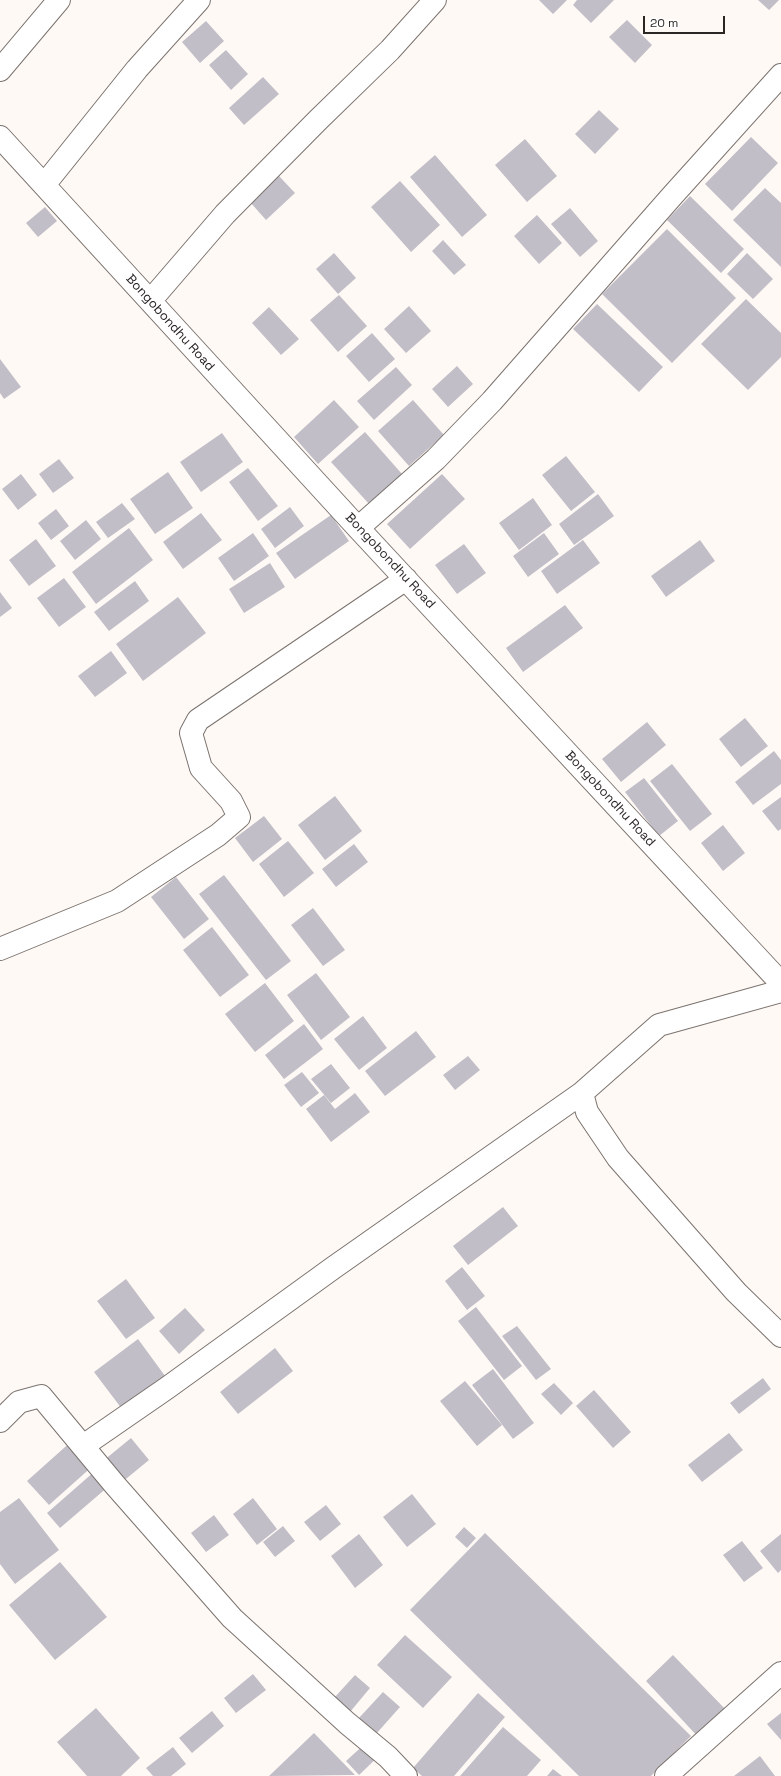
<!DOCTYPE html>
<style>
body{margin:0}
#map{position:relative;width:781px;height:1776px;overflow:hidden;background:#fff9f6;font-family:"Space Grotesk",sans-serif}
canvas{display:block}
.scale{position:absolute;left:643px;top:16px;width:82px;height:18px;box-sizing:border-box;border:2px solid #292624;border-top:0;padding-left:5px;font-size:12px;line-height:14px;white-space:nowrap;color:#292624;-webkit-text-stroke:3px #fff;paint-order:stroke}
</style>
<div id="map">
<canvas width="781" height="1776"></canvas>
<div class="scale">20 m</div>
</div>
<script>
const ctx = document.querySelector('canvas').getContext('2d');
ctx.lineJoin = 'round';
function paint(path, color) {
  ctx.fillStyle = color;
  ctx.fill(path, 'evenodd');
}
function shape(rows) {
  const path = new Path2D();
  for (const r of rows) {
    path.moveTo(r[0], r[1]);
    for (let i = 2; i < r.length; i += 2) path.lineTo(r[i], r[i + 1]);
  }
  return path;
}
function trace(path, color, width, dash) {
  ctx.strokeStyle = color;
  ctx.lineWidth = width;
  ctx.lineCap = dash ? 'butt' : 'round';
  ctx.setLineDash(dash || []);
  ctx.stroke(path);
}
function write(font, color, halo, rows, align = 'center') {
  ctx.font = font + ' "Space Grotesk",sans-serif';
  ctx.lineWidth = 4;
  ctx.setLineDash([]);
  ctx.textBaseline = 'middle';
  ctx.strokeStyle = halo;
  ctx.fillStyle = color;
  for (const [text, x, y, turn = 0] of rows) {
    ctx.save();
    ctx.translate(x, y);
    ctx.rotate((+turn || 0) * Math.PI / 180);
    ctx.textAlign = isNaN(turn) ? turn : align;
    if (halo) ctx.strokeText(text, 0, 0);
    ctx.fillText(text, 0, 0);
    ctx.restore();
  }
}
paint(shape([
 [539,0,567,0,553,14],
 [577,0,614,0,591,23,573,5],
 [758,0,779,0,769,10],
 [627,20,652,45,635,63,609,37],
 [206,21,224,41,200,63,182,42],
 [226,50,248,74,231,90,209,65],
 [263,77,279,94,244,125,229,108],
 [599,110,619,129,595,154,575,134],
 [751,137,778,163,732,211,705,184],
 [525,139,557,176,527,202,495,165],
 [435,155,487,215,462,237,410,177],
 [279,176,295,193,266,220,250,202],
 [400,181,440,225,411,252,371,207],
 [765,188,781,203,781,267,733,220],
 [690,196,744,249,721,273,667,220],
 [45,207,57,221,38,237,26,223],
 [570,208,598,241,580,257,551,224],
 [537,215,562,243,539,264,514,236],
 [667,229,736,298,672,363,602,294],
 [443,240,466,265,454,275,432,251],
 [334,253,356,278,338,294,316,269],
 [747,253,773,279,753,299,727,274],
 [339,295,367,326,338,352,310,320],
 [746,299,781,333,781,357,748,390,701,344],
 [597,304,663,367,639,392,573,329],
 [409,306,431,331,406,353,384,329],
 [269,307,299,339,281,355,252,323],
 [372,333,395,359,369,382,346,356],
 [0,359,21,387,4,399,0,393],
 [457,366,473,384,448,407,432,389],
 [396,367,412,385,374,420,357,401],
 [334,400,359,427,318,464,294,437],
 [413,400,444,435,409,466,378,431],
 [365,432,402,474,369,504,331,462],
 [222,433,243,462,201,492,180,462],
 [566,456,595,492,571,511,542,475],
 [59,459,74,478,53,493,39,474],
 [248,468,278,506,258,521,229,482],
 [168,472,193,508,155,534,130,499],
 [21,474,37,495,18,510,2,489],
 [442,474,465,499,410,549,387,524],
 [598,494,614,516,574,545,559,524],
 [533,498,552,525,519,550,499,523],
 [122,503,135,519,108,538,96,522],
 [290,507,304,526,275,548,261,529],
 [56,509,69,526,51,540,38,523],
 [201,513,222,540,183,569,163,542],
 [331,515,349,541,295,579,276,553],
 [86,520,101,539,75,560,60,541],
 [129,528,153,560,96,604,72,572],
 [253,533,269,556,234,581,218,558],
 [544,533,559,554,528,577,513,556],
 [36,539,56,566,29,586,9,560],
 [583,540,600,563,557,594,541,571],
 [700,540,715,561,666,597,651,576],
 [464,544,486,573,457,594,435,565],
 [270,563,285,587,244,613,229,589],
 [64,578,86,607,59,627,37,598],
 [135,581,149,601,109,631,94,612],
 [0,592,12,608,0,617],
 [178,597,206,633,143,681,116,644],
 [565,605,583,628,523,672,506,648],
 [111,651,127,673,95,697,78,676],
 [745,718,768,746,741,767,719,739],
 [647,722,666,745,621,782,602,759],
 [774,751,781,760,781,784,753,805,735,782],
 [672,764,712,814,690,831,650,781],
 [644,778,678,821,659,836,625,792],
 [335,796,362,831,325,860,298,825],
 [781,797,781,829,778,831,762,811],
 [264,816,282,839,253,862,235,838],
 [723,825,745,853,723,871,701,843],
 [288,841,314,873,284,897,259,864],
 [354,844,368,862,336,887,322,869],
 [224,875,291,961,266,980,199,894],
 [176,877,209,919,184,939,151,897],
 [313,908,345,950,323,966,291,925],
 [212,927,249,975,220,997,183,950],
 [316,973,350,1017,321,1040,287,995],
 [265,983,294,1021,255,1052,225,1014],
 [363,1016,387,1048,359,1070,334,1039],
 [304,1024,323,1049,284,1079,265,1055],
 [416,1031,436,1057,385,1096,365,1071],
 [468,1056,480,1070,455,1090,443,1075],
 [331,1064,350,1088,331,1103,311,1079],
 [302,1072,319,1093,301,1107,284,1085],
 [355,1093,370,1112,331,1142,306,1109,324,1095,335,1109],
 [503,1207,518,1226,468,1265,453,1246],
 [462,1267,485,1296,467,1310,445,1281],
 [126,1279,155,1318,126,1339,97,1301],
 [476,1307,522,1366,504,1380,458,1321],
 [185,1308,205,1330,179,1354,159,1331],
 [517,1326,551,1369,536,1380,502,1336],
 [138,1339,168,1380,125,1413,94,1372],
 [275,1348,293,1371,238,1414,220,1392],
 [493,1369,534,1423,513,1439,472,1385],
 [763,1378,771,1389,739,1414,730,1403],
 [465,1381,502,1425,477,1446,440,1401],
 [554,1383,573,1403,561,1415,541,1394],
 [594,1390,631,1432,613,1448,576,1406],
 [729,1433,743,1450,702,1482,688,1465],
 [131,1438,149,1460,121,1483,103,1461],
 [74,1439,95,1464,49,1505,27,1481],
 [95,1471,109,1486,60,1528,47,1513],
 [412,1494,436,1524,407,1547,383,1517],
 [19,1498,59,1550,15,1584,0,1564,0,1512],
 [253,1498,277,1529,257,1545,233,1514],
 [326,1505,341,1524,320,1541,304,1522],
 [214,1515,229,1535,206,1552,191,1533],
 [283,1526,295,1541,275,1557,263,1542],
 [464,1527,476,1538,467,1548,455,1537],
 [485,1533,691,1736,651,1776,579,1776,410,1610],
 [359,1534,383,1565,355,1588,331,1556],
 [781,1534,781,1570,778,1573,760,1551],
 [742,1541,763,1568,744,1582,723,1555],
 [60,1562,107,1617,55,1660,9,1605],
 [405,1635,452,1677,423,1708,377,1665],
 [673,1655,728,1712,700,1739,646,1681],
 [253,1674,266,1690,236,1713,224,1698],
 [355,1675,370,1688,350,1712,334,1698],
 [383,1692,400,1707,376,1734,358,1719],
 [478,1693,505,1717,454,1776,422,1776,413,1768],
 [96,1708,140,1758,121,1776,87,1776,57,1742],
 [212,1711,224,1726,192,1753,179,1738],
 [781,1713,781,1740,767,1724],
 [503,1727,541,1760,527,1776,460,1776],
 [314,1733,355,1775,269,1776],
 [367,1742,380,1755,359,1775,346,1761],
 [173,1747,186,1764,171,1776,153,1776,146,1768],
 [760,1756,775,1776,734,1776],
 [553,1769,562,1776,547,1776]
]), '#c1bec7');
const minor = shape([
 [0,70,59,0],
 [0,137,358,528,781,983],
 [44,185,137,69,199,0],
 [151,300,225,214,318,120,390,50,435,0],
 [358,528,436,459,492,401,672,196,781,75],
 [0,949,117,901,218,835,239,817,231,801,201,768,191,733,198,720,406,579],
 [781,991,659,1025,582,1093,587,1112,618,1158,736,1292,781,1336],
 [0,1421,19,1402,41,1396,115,1485,232,1618,347,1723,388,1757,406,1776],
 [83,1446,167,1388,333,1268,582,1093],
 [666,1776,781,1673]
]);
trace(minor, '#7b736e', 24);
trace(minor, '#fff', 22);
write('13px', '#292624', '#fff', [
 ["Bongobondhu Road",170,323,48],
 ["Bongobondhu Road",390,561,47],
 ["Bongobondhu Road",610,799,47]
]);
</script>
